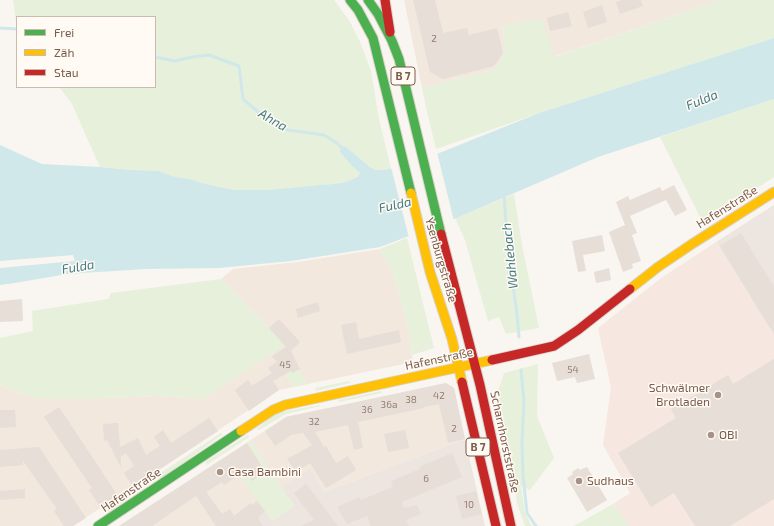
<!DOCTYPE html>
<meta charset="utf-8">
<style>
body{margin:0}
#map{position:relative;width:774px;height:526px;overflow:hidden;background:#f9f5f0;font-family:"Exo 2",sans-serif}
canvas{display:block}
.legend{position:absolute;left:16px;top:16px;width:140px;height:72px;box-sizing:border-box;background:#fffaf3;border:1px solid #cabbb1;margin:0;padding:5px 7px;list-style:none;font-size:12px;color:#7a5c4d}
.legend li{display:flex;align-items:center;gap:8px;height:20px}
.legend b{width:20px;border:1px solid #cabbb1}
</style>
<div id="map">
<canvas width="774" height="526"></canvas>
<ul class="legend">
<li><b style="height:5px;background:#4caf50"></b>Frei</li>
<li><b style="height:5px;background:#ffc107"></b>Zäh</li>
<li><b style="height:5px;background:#c62828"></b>Stau</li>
</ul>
</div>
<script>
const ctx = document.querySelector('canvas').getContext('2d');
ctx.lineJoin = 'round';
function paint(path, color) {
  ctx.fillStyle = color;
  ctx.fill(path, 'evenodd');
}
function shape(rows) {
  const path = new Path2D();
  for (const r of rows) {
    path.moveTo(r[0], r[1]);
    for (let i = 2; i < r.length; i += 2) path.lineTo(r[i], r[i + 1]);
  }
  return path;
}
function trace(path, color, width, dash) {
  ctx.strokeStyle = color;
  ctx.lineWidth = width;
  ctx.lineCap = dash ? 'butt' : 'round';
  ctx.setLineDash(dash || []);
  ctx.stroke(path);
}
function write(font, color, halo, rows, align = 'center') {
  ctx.font = font + ' "Exo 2",sans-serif';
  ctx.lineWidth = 3;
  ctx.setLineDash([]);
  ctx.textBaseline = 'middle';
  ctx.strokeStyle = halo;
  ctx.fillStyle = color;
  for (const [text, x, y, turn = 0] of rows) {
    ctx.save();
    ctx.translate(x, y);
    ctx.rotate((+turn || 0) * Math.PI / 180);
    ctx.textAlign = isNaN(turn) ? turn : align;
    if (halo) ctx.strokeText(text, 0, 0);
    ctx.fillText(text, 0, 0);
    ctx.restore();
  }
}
paint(shape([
 [404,0,721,0,553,57,502,26,506,49,496,69,422,88],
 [380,249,394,275,408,326,413,362,279,390,73,526,0,526,0,384,5,388,36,398,76,399,158,396,203,399,269,328,221,279,233,269,298,262],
 [446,383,454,388,465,439,324,492,310,470,272,521,257,501,225,526,119,526,286,417]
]), '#f2e8de');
paint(shape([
 [716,242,770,330,774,328,774,526,629,526,613,504,630,493,603,445,611,387,598,328,661,278]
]), '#f6e8e1');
paint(shape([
 [774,205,774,328,770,330,716,242],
 [465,439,485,526,225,526,257,501,272,521,294,506,282,487,310,469,324,492]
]), '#ede5e0');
paint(shape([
 [13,0,334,0,350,22,361,44,371,71,379,119,391,169,376,170,370,167,345,146,339,151,350,164,360,173,358,177,344,183,342,185,334,184,325,185,321,187,281,191,236,190,219,187,202,183,190,179,175,177,159,171,133,170,100,167,71,102,59,87,155,87,155,17,17,17,17,22,16,21],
 [721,0,774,0,774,38,539,113,436,149,426,107,422,88,496,69,506,49,502,26,542,18,554,57],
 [774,99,774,177,703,223,660,137],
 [514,194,522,245,539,328,506,334,499,317,488,321,465,240,455,218],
 [407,238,434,348,412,355,408,326,395,278,380,249],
 [221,279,269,328,285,345,203,399,158,396,76,399,36,398,5,388,0,384,0,338,33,331,32,311,108,299,111,293],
 [538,364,537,416,554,458,530,490,521,486,525,512,531,525,533,526,525,526,517,503,513,476,496,398,504,373],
 [300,369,307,384,293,387,285,374,291,371,292,373],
 [349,381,350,383,316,391,315,388],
 [381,391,382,393,339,402,338,400],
 [320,405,320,406,286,414,259,430,257,429,276,413],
 [221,433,223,434,161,479,158,477,143,487,139,491,138,490,138,488],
 [248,435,249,437,207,465,205,462],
 [251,441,294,506,272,521,237,472,240,464,247,477,249,476,252,480,262,467,247,443],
 [128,495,130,497,107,515,104,510],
 [613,504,629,526,573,526,583,521]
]), '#e7f0db');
paint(shape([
 [774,38,774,99,598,157,454,219,380,247,291,261,219,268,146,269,67,274,15,283,0,285,0,268,75,261,73,255,0,261,0,145,42,164,100,167,133,170,159,171,175,177,190,179,202,183,219,187,236,190,269,190,343,183,358,177,360,173,350,164,339,151,345,146,370,167,376,170,391,169,397,170,539,113]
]), '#d0e8ea');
paint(shape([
 [437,152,454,221,409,238,391,167,396,168]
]), '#f9f5f0');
trace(shape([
 [0,28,17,29],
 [155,57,175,61,192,57,209,55,239,66,243,99,264,117,288,130,324,135,337,143,345,151],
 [504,195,507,241,517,314,519,337],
 [521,370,524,401,522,443,523,475,527,513,536,526]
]), '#d0e8ea', 3);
paint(shape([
 [413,0,435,0,443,33,467,28,469,35,497,28,503,53,494,66,443,79,430,72],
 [622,0,641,0,643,6,620,14,616,2],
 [602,5,607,22,588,28,583,12],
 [568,12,572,26,550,31,547,18],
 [674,185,687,210,675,216,666,200,630,216,637,233,632,235,641,261,632,264,633,268,623,272,609,232,625,225,616,202,628,196,630,200,660,187,662,191],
 [741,233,774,287,774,334,720,246],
 [602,235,605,251,583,255,586,271,578,272,572,241],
 [609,268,611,280,596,283,594,272],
 [22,299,23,321,0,322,0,301],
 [318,302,320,311,298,318,296,309],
 [279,319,300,342,291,351,300,369,292,373,291,371,273,381,279,390,249,411,235,390,248,380,252,386,272,373,268,368,277,362,272,356,286,347,269,328],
 [356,322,359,339,399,330,401,342,347,354,341,325],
 [589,354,595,379,577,383,575,377,557,381,552,363],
 [774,359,774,499,730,526,695,526,674,493,651,507,618,453,676,418,671,409,728,375,733,384],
 [446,383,454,388,465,439,448,443,439,404,424,407,424,408,358,422,363,448,354,450,348,425,315,432,324,447,326,446,336,463,348,456,356,470,326,488,310,463,296,472,287,459,312,445,303,433,291,435,275,446,265,431,286,417],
 [59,407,118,496,101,508,89,490,92,488,44,417],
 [0,410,15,410,16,427,0,428],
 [209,418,218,431,133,487,124,473,134,466,126,453,121,456,121,468,107,440,104,441,103,424,118,423,120,447,138,438,146,455,160,446,154,437,163,430,171,443],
 [405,430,409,448,388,452,384,434],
 [247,443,263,468,261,469,264,473,252,481,249,476,248,477,244,471,224,485,222,482,206,492,222,514,230,509,234,516,251,503,252,505,257,501,265,511,258,518,263,526,216,526,196,496,152,526,119,526],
 [39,447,86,518,73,526,64,526,54,511,57,509,23,461,23,465,0,467,0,450],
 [452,453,462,477,402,502,404,508,417,505,421,514,406,520,409,526,371,526,367,516,347,524,337,507,360,497,361,500,393,487,391,481,420,469,419,467],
 [587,467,607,500,587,512,567,478,573,474,572,472,578,468,580,470],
 [306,484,314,494,338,526,300,526,314,520,294,493],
 [25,489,25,498,0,500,0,491],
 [476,491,482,514,462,519,456,496]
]), '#e6ded7');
const fast = shape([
 [350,0,358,10,373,38,411,193],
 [368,0,378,14,392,41,399,59,441,234],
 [98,526,241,431]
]);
const slow = shape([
 [411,193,430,272,452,339,462,382],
 [630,289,658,267,692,244,774,192],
 [241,431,273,410,285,405,492,360]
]);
const jam = shape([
 [385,0,390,32],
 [441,234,480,385,511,526],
 [492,360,554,346,578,330,630,289],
 [462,382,496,526]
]);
trace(fast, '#d9d2cb', 11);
trace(slow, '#d9d2cb', 11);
trace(jam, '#d9d2cb', 11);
trace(fast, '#4caf50', 9);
trace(slow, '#ffc107', 9);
trace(jam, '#c62828', 9);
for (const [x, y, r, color] of [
 [718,395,4,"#a69286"],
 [711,435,4,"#a69286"],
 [220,472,4,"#a69286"],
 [579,481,4,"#a69286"]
]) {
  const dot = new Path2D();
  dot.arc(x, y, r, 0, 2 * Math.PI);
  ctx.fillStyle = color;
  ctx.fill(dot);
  trace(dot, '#fffaf3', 1.5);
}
write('10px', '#977e72', null, [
 ["2",434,39],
 ["45",285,365],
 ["54",573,370],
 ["42",439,396],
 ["38",411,400],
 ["36a",389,405],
 ["36",367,410],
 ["32",314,422],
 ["2",454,429],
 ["6",426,479],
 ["10",469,505]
]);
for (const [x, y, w] of [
 [403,76,24],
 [478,447,24]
]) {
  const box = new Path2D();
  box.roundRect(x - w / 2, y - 9, w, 18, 3);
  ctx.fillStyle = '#fffaf3';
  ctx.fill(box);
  trace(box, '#7a5c4d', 1);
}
write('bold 11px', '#7a5c4d', null, [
 ["B 7",403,76],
 ["B 7",478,447]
]);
write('12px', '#7a5c4d', '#fffaf3', [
 ["Hafenstraße",727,207,-32],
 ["Ysenburgstraße",441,260,74],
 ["Hafenstraße",439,359,-12],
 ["Scharnhorststraße",505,442,78],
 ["Hafenstraße",131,490,-34]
]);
write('12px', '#7a5c4d', '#fffaf3', [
 ["Schwälmer",710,388,"right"],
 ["Brotladen",710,402,"right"],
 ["OBI",719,435],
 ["Casa Bambini",228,472],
 ["Sudhaus",587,481]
], 'left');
write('italic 13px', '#437c86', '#fffaf3', [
 ["Fulda",702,100,-22],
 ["Ahna",273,120,30],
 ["Fulda",395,205,-12],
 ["Wahlebach",510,256,-96],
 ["Fulda",78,267,-9]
]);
</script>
